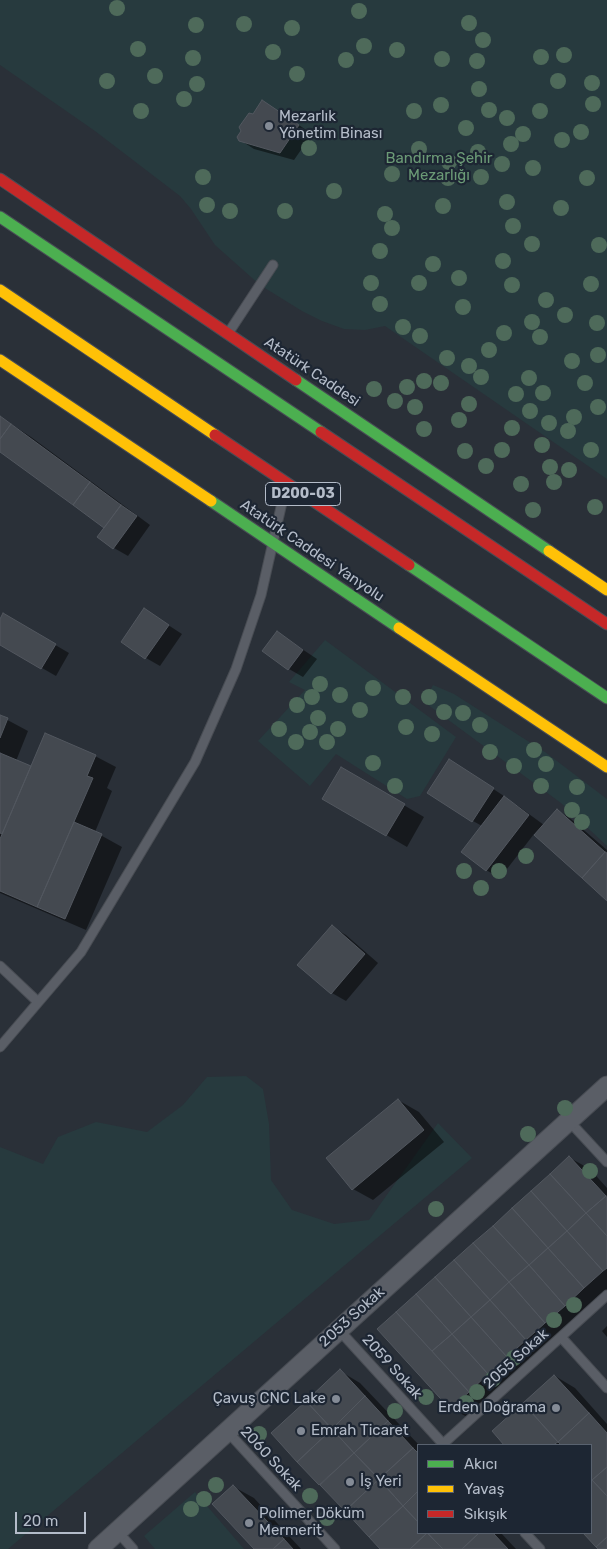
<!DOCTYPE html>
<meta charset="utf-8">
<style>
body{margin:0}
#map{position:relative;width:607px;height:1549px;overflow:hidden;background:#2a3038;font-family:Rubik,sans-serif}
canvas{display:block}
.legend{position:absolute;left:417px;top:1444px;width:175px;height:90px;box-sizing:border-box;background:#1d2633;border:1px solid #59626f;margin:0;padding:6px 9px;list-style:none;font-size:15px;color:#b4bcc9}
.legend li{display:flex;align-items:center;gap:10px;height:25px}
.legend b{width:25px;border:1px solid #59626f}
.scale{position:absolute;left:15px;top:1512px;width:71px;height:22px;box-sizing:border-box;border:2px solid #b4bcc9;border-top:0;padding-left:6px;font-size:15px;line-height:18px;white-space:nowrap;color:#b4bcc9;-webkit-text-stroke:4px #1d2633;paint-order:stroke}
</style>
<div id="map">
<canvas width="607" height="1549"></canvas>
<ul class="legend">
<li><b style="height:6px;background:#4caf50"></b>Akıcı</li>
<li><b style="height:6px;background:#ffc107"></b>Yavaş</li>
<li><b style="height:6px;background:#c62828"></b>Sıkışık</li>
</ul>
<div class="scale">20 m</div>
</div>
<script>
const ctx = document.querySelector('canvas').getContext('2d');
ctx.lineJoin = 'round';
function paint(path, color) {
  ctx.fillStyle = color;
  ctx.fill(path, 'evenodd');
}
function shape(rows) {
  const path = new Path2D();
  for (const r of rows) {
    path.moveTo(r[0], r[1]);
    for (let i = 2; i < r.length; i += 2) path.lineTo(r[i], r[i + 1]);
  }
  return path;
}
function trace(path, color, width, dash) {
  ctx.strokeStyle = color;
  ctx.lineWidth = width;
  ctx.lineCap = dash ? 'butt' : 'round';
  ctx.setLineDash(dash || []);
  ctx.stroke(path);
}
function write(font, color, halo, rows, align = 'center') {
  ctx.font = font + ' Rubik,sans-serif';
  ctx.lineWidth = 4.5;
  ctx.setLineDash([]);
  ctx.textBaseline = 'middle';
  ctx.strokeStyle = halo;
  ctx.fillStyle = color;
  for (const [text, x, y, turn = 0] of rows) {
    ctx.save();
    ctx.translate(x, y);
    ctx.rotate((+turn || 0) * Math.PI / 180);
    ctx.textAlign = isNaN(turn) ? turn : align;
    if (halo) ctx.strokeText(text, 0, 0);
    ctx.fillText(text, 0, 0);
    ctx.restore();
  }
}
paint(shape([
 [0,0,607,0,607,479,385,326,365,330,344,329,322,321,302,311,260,285,215,245,191,209,180,196,95,131,0,65],
 [325,640,456,737,420,796,407,799,336,754,310,786,258,741,305,690,289,682],
 [433,685,454,694,545,752,603,796,607,799,607,846,561,803,424,702],
 [246,1076,263,1089,269,1124,271,1180,292,1210,334,1224,369,1220,438,1123,472,1158,8,1549,0,1549,0,1147,43,1164,58,1137,96,1122,147,1132,183,1105,207,1077],
 [195,1492,244,1549,155,1549,144,1536]
]), '#273a3e');
paint(shape([
 [277,110,312,134,294,160,254,149,240,140,253,116],
 [0,417,31,437,150,525,128,556,114,548,105,528,0,451],
 [145,610,182,634,160,666,146,658],
 [4,615,69,653,56,676,0,644,0,621],
 [278,633,317,659,303,677,289,669,264,651],
 [0,716,28,731,16,761,32,768,95,756,116,767,107,788,112,791,95,832,122,847,86,930,0,893],
 [341,768,424,817,407,847,323,798],
 [463,769,507,798,506,799,518,806,544,825,557,810,571,819,607,850,607,899,534,834,500,878,486,870,482,826,473,821],
 [332,927,346,935,378,963,346,1001,332,993],
 [398,1100,419,1112,444,1142,373,1200,353,1189],
 [570,1158,590,1169,607,1188,607,1297,471,1419,450,1408,379,1329],
 [607,1326,607,1337,602,1331],
 [340,1371,360,1383,419,1445,418,1533,501,1533,516,1549,381,1549,272,1434],
 [555,1376,575,1388,607,1424,607,1549,600,1549,585,1533,591,1533,591,1445,506,1445,493,1432],
 [234,1487,254,1498,301,1549,256,1549]
]), '#0007');
const building = shape([
 [262,100,299,125,280,153,239,141,237,137,241,131,239,127,249,113,253,114,262,100],
 [0,416,11,424,0,439,0,416],
 [11,424,90,482,73,505,0,452,0,439,11,424],
 [90,482,121,505,104,528,73,505,90,482],
 [121,505,137,516,113,549,97,537,121,505],
 [144,608,169,625,145,659,121,642,144,608],
 [3,613,56,644,41,669,0,645,0,619,3,613],
 [277,631,303,650,288,670,262,651,277,631],
 [0,715,8,718,0,738,0,715],
 [45,733,96,755,87,776,93,778,37,907,0,891,0,839,45,733],
 [0,753,31,766,2,834,0,833,0,753],
 [449,759,494,788,472,822,427,793,449,759],
 [341,767,405,804,386,836,322,799,341,767],
 [504,796,529,815,486,871,461,852,504,796],
 [557,809,605,852,582,878,534,835,557,809],
 [74,822,102,834,65,919,37,907,74,822],
 [605,852,607,853,607,901,582,878,605,852],
 [332,925,365,954,331,994,297,965,332,925],
 [398,1099,424,1130,352,1190,326,1158,398,1099],
 [569,1156,606,1196,586,1213,550,1174,569,1156],
 [550,1174,586,1213,567,1231,531,1191,550,1174],
 [531,1191,567,1231,548,1248,512,1208,531,1191],
 [606,1196,607,1198,607,1236,586,1213,606,1196],
 [512,1208,548,1248,529,1265,493,1226,512,1208],
 [586,1213,607,1236,607,1268,603,1271,567,1231,586,1213],
 [493,1226,529,1265,509,1282,473,1243,493,1226],
 [567,1231,603,1271,584,1288,548,1248,567,1231],
 [473,1243,509,1282,490,1300,454,1260,473,1243],
 [548,1248,584,1288,565,1306,529,1265,548,1248],
 [454,1260,490,1300,471,1317,435,1277,454,1260],
 [529,1265,565,1306,545,1323,509,1282,529,1265],
 [435,1277,471,1317,452,1334,416,1294,435,1277],
 [509,1282,545,1323,526,1340,490,1300,509,1282],
 [416,1294,452,1334,432,1351,396,1312,416,1294],
 [490,1300,526,1340,507,1357,471,1317,490,1300],
 [396,1312,469,1392,450,1409,377,1329,396,1312],
 [471,1317,507,1357,488,1374,452,1334,471,1317],
 [452,1334,488,1374,469,1392,432,1351,452,1334],
 [340,1369,365,1396,332,1429,306,1401,340,1369],
 [554,1375,589,1413,558,1442,523,1403,554,1375],
 [365,1396,388,1421,354,1453,332,1429,365,1396],
 [306,1401,332,1429,297,1462,271,1433,306,1401],
 [523,1403,558,1442,553,1445,504,1445,492,1431,523,1403],
 [589,1413,607,1433,607,1467,592,1480,591,1478,591,1445,561,1445,558,1442,589,1413],
 [388,1421,413,1448,379,1479,354,1453,388,1421],
 [332,1429,354,1453,319,1485,297,1462,332,1429],
 [413,1448,418,1453,418,1491,403,1506,379,1479,413,1448],
 [354,1453,379,1479,345,1511,320,1485,354,1453],
 [607,1467,607,1496,592,1480,607,1467],
 [379,1479,403,1506,369,1537,345,1511,379,1479],
 [592,1480,607,1496,607,1537,596,1547,583,1533,591,1533,591,1482,592,1480],
 [233,1485,284,1539,273,1549,254,1549,212,1504,233,1485],
 [418,1491,418,1522,403,1506,418,1491],
 [403,1506,418,1522,418,1533,427,1533,410,1549,380,1549,369,1537,403,1506],
 [427,1533,443,1549,410,1549,427,1533],
 [428,1533,479,1533,462,1549,443,1549,428,1533],
 [479,1533,493,1533,508,1549,462,1549,479,1533],
 [607,1537,607,1549,598,1549,596,1547,607,1537],
 [284,1539,293,1549,273,1549,284,1539]
]);
paint(building, '#444950');
trace(building, '#52575f', 1);
const lane = shape([
 [229,332,273,265],
 [0,966,38,1002],
 [0,1047,81,952,195,762,236,669,261,595,286,485],
 [569,1121,607,1162],
 [339,1330,444,1445],
 [561,1337,607,1388],
 [227,1431,335,1549],
 [443,1444,607,1295],
 [117,1531,133,1549],
 [525,1533,540,1549]
]);
const street = shape([
 [98,1549,607,1086]
]);
const fast = shape([
 [0,217,321,432],
 [296,380,549,551],
 [211,501,399,628],
 [409,565,607,698]
]);
const slow = shape([
 [0,290,215,435],
 [0,360,211,501],
 [549,551,607,590],
 [399,628,607,767]
]);
const jam = shape([
 [0,179,296,380],
 [321,432,607,624],
 [215,435,409,565]
]);
trace(lane, '#484c53', 11);
trace(street, '#484c53', 21);
trace(fast, '#484c55', 13);
trace(slow, '#484c55', 13);
trace(jam, '#484c55', 13);
trace(lane, '#5a5e66', 9);
trace(street, '#5a5e66', 19);
trace(fast, '#4caf50', 11);
trace(slow, '#ffc107', 11);
trace(jam, '#c62828', 11);
ctx.fillStyle = '#4e6a5a';
for (const [x, y] of [
 [117,8],
 [359,11],
 [469,23],
 [244,24],
 [196,25],
 [292,28],
 [483,40],
 [364,46],
 [138,49],
 [397,50],
 [273,52],
 [564,55],
 [541,57],
 [193,58],
 [442,59],
 [346,60],
 [477,61],
 [297,74],
 [155,76],
 [107,81],
 [558,81],
 [592,83],
 [197,84],
 [479,89],
 [184,99],
 [593,104],
 [441,105],
 [489,110],
 [141,111],
 [414,111],
 [540,111],
 [507,118],
 [466,128],
 [581,132],
 [523,134],
 [562,140],
 [511,144],
 [309,148],
 [419,149],
 [478,152],
 [449,162],
 [502,164],
 [533,168],
 [392,174],
 [203,177],
 [481,177],
 [448,178],
 [587,178],
 [334,191],
 [507,202],
 [207,205],
 [443,206],
 [561,208],
 [230,211],
 [285,211],
 [385,214],
 [513,226],
 [392,228],
 [532,244],
 [599,245],
 [380,251],
 [503,261],
 [433,264],
 [459,278],
 [371,283],
 [419,283],
 [591,284],
 [512,285],
 [546,300],
 [380,304],
 [463,307],
 [565,315],
 [532,322],
 [597,323],
 [403,327],
 [504,333],
 [420,336],
 [540,337],
 [489,350],
 [598,355],
 [447,358],
 [572,361],
 [469,366],
 [481,377],
 [529,378],
 [424,381],
 [441,383],
 [585,383],
 [407,387],
 [374,389],
 [543,393],
 [516,394],
 [395,401],
 [469,404],
 [415,407],
 [598,407],
 [530,411],
 [574,417],
 [459,420],
 [549,423],
 [512,428],
 [424,429],
 [568,431],
 [542,445],
 [502,450],
 [591,450],
 [465,451],
 [486,466],
 [550,467],
 [569,470],
 [554,482],
 [521,484],
 [595,507],
 [533,510],
 [320,684],
 [373,688],
 [340,695],
 [312,697],
 [403,697],
 [429,697],
 [297,705],
 [360,710],
 [444,712],
 [463,713],
 [318,718],
 [480,725],
 [406,727],
 [279,729],
 [338,729],
 [310,732],
 [432,734],
 [296,742],
 [327,742],
 [534,750],
 [490,752],
 [373,763],
 [546,764],
 [514,766],
 [395,786],
 [541,786],
 [577,787],
 [572,810],
 [582,822],
 [526,856],
 [464,871],
 [499,871],
 [481,888],
 [565,1108],
 [528,1134],
 [590,1171],
 [436,1209],
 [574,1305],
 [554,1320],
 [514,1358],
 [493,1379],
 [477,1392],
 [426,1397],
 [466,1403],
 [395,1411],
 [259,1434],
 [216,1485],
 [310,1496],
 [204,1499],
 [191,1509],
 [327,1518]
]) {
  ctx.beginPath();
  ctx.arc(x, y, 8, 0, 2 * Math.PI);
  ctx.fill();
}
for (const [x, y, r, color] of [
 [269,126,5,"#848b96"],
 [336,1399,5,"#848b96"],
 [556,1408,5,"#848b96"],
 [301,1431,5,"#848b96"],
 [350,1482,5,"#848b96"],
 [249,1523,5,"#848b96"]
]) {
  const dot = new Path2D();
  dot.arc(x, y, r, 0, 2 * Math.PI);
  ctx.fillStyle = color;
  ctx.fill(dot);
  trace(dot, '#1d2633', 2);
}
for (const [x, y, w] of [
 [303,494,75]
]) {
  const box = new Path2D();
  box.roundRect(x - w / 2, y - 11.5, w, 23, 4);
  ctx.fillStyle = '#1d2633';
  ctx.fill(box);
  trace(box, '#b4bcc9', 1);
}
write('bold 14px', '#b4bcc9', null, [
 ["D200-03",303,494]
]);
write('15px', '#b4bcc9', '#1d2633', [
 ["Mezarlık",279,117],
 ["Yönetim Binası",279,134],
 ["Çavuş CNC Lake",326,1399,"right"],
 ["Erden Doğrama",546,1408,"right"],
 ["Emrah Ticaret",311,1431],
 ["İş Yeri",360,1482],
 ["Polimer Döküm",259,1514],
 ["Mermerit",259,1531]
], 'left');
write('15px', '#6b9a76', '#1d2633', [
 ["Bandırma Şehir",439,159],
 ["Mezarlığı",439,176]
]);
write('15px', '#b4bcc9', '#1d2633', [
 ["Atatürk Caddesi",312,372,34],
 ["Atatürk Caddesi Yanyolu",312,551,34],
 ["2053 Sokak",352,1317,-42],
 ["2055 Sokak",516,1359,-42],
 ["2059 Sokak",392,1367,48],
 ["2060 Sokak",271,1459,47]
]);
</script>
